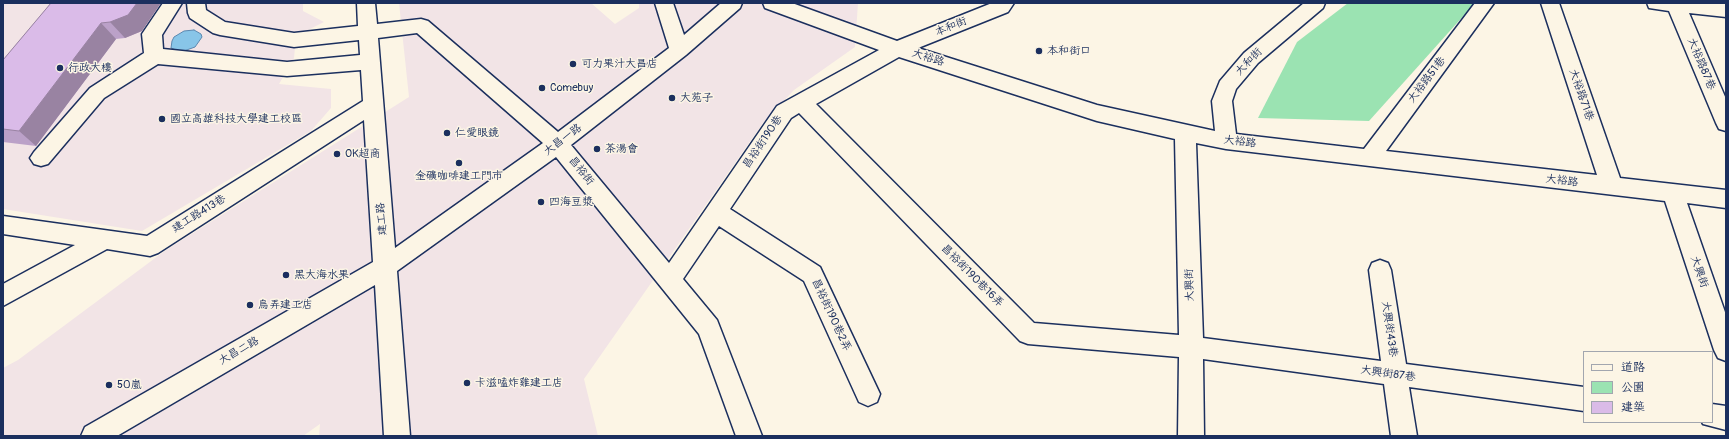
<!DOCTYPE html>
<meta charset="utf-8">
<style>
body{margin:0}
#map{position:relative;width:1729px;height:439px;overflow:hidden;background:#fcf5e5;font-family:Pangolin,"LXGW WenKai TC",sans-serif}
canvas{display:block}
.frame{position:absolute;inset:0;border:4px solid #1b2f5e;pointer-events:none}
.legend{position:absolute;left:1583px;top:351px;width:130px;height:72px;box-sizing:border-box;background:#fcf5e5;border:1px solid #a2a6af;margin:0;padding:5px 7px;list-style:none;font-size:12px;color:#1b2f5e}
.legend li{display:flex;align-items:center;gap:8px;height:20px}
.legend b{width:20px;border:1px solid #a2a6af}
</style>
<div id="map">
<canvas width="1729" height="439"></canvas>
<div class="frame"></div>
<ul class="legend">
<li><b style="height:5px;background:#fcf5e5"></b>道路</li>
<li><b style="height:11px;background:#9be3b2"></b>公園</li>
<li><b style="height:11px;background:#dabbe8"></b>建築</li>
</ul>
</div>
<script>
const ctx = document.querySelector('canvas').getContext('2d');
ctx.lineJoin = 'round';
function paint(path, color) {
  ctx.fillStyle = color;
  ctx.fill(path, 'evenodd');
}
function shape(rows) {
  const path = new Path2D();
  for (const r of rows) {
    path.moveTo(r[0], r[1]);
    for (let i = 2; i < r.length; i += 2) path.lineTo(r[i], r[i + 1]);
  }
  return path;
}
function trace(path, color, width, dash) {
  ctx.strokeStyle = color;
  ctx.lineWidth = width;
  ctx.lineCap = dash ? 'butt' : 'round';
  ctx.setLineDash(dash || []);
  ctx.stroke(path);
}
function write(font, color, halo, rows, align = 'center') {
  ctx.font = font + ' Pangolin,"LXGW WenKai TC",sans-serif';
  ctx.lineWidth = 3;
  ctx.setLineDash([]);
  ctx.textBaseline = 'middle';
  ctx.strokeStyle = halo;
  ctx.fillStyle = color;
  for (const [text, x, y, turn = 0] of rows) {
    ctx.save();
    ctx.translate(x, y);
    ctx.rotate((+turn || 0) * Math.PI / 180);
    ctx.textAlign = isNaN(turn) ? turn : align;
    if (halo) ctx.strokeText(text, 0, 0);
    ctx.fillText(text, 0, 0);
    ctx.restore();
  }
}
paint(shape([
 [3,3,303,3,303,11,324,22,296,36,294,58,279,84,331,89,331,108,311,131,142,231,3,209],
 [399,3,591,3,615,24,639,8,639,3,858,3,855,47,794,90,763,123,584,379,598,436,319,436,320,424,303,436,3,436,3,368,18,360,166,250,409,97]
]), '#f2e4e6');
paint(shape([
 [1348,3,1475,3,1369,121,1258,118,1297,42]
]), '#9be3b2');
const water = shape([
 [194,30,201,34,202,37,195,47,181,52,171,48,172,41,174,37,184,31,194,30]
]);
paint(water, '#88c5e8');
trace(water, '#5c89b1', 1);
const minor = shape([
 [163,3,182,3,162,35,163,49,287,62,360,55,359,40,294,47,220,35,213,33,190,18,188,13,187,3,205,3,206,10,225,22,294,33,358,26,357,3,375,3,377,24,421,19,428,21,558,132,669,48,655,3,673,3,684,35,721,3,742,3,740,8,686,55,571,145,669,263,777,106,879,50,765,8,763,3,792,3,897,41,992,3,1014,3,1008,12,918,48,1097,105,1215,131,1212,101,1220,81,1244,53,1304,3,1325,3,1323,8,1258,63,1236,89,1232,101,1236,134,1364,149,1475,3,1494,3,1386,151,1597,175,1541,3,1559,3,1620,178,1726,190,1726,208,1687,203,1726,315,1726,361,1718,358,1714,350,1665,201,1226,149,1196,143,1203,338,1381,361,1369,270,1372,263,1380,260,1388,263,1391,270,1406,364,1584,387,1584,411,1409,387,1417,436,1391,436,1384,384,1203,359,1204,436,1178,436,1179,357,1028,344,1020,341,799,113,791,118,730,209,820,267,880,394,877,402,868,406,859,402,804,281,719,226,683,279,717,320,762,436,736,436,699,334,556,157,397,271,410,436,384,436,375,285,117,436,81,436,85,427,373,262,364,120,158,253,150,256,107,249,3,306,3,284,75,245,3,234,3,216,147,236,363,101,361,70,287,76,158,64,104,98,48,164,41,166,34,164,30,158,34,152,90,88,144,53,142,34,163,3],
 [417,33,543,143,395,248,378,38,417,33],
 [899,57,1097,121,1175,139,1179,335,1034,323,816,104,899,57],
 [1647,3,1726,3,1726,17,1689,13,1726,99,1726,131,1719,129,1716,123,1669,11,1649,8,1647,3],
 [1712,404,1726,406,1726,430,1703,424,1702,422,1712,422,1712,404]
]);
trace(minor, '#1b2f5e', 3);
paint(minor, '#fcf5e5');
paint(shape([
 [51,3,142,31,125,38,116,39,36,146,3,142,3,60]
]), '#bba1c8');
paint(shape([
 [137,3,161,3,142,31,125,38,110,22],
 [101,23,116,39,36,146,19,131]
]), '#9983a2');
const building = shape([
 [51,3,137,3,128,15,110,22,101,23,19,131,3,129,3,60,51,3]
]);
paint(building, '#dabbe8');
trace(building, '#9983a2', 1);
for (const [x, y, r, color] of [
 [1039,51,4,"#1b2f5e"],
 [573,64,4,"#1b2f5e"],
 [60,68,4,"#1b2f5e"],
 [542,88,4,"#1b2f5e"],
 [672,98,4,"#1b2f5e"],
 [162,119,4,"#1b2f5e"],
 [447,133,4,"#1b2f5e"],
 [597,149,4,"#1b2f5e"],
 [337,154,4,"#1b2f5e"],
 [459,163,4,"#1b2f5e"],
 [541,202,4,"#1b2f5e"],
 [286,275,4,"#1b2f5e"],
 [250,305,4,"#1b2f5e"],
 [467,383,4,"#1b2f5e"],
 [109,385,4,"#1b2f5e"]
]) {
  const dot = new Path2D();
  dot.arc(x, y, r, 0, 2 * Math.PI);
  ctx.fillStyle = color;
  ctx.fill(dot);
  trace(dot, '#fcf5e5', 1.5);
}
write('11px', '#1b2f5e', '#fcf5e5', [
 ["本和街",951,27,-22],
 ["大裕路",928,58,18],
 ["大和街",1249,62,-46],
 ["大裕路87巷",1701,64,67],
 ["大裕路51巷",1427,80,-53],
 ["大裕路71巷",1581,95,71],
 ["大昌一路",563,140,-37],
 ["昌裕街190巷",763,142,-56],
 ["大裕路",1240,142,7],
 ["昌裕街",581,171,51],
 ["大裕路",1562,181,7],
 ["建工路413巷",199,214,-32],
 ["建工路",382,219,-94],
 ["大興街",1699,272,71],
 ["昌裕街190巷16弄",972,276,45],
 ["大興街",1190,285,-92],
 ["昌裕街190巷2弄",831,315,65],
 ["大興街43巷",1389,329,82],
 ["大昌二路",239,351,-30],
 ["大興街87巷",1388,374,8]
]);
write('11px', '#1b2f5e', '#fcf5e5', [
 ["本和街口",1047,51],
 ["可力果汁大昌店",581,64],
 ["行政大樓",68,68],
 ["Comebuy",550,88],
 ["大苑子",680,98],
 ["國立高雄科技大學建工校區",170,119],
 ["仁愛眼鏡",455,133],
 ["茶湯會",605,149],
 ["OK超商",345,154],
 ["金礦咖啡建工門市",459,176,"center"],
 ["四海豆漿",549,202],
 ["黑大海水果",294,275],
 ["烏弄建工店",258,305],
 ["卡滋嗑炸雞建工店",475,383],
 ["50嵐",117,385]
], 'left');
</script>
